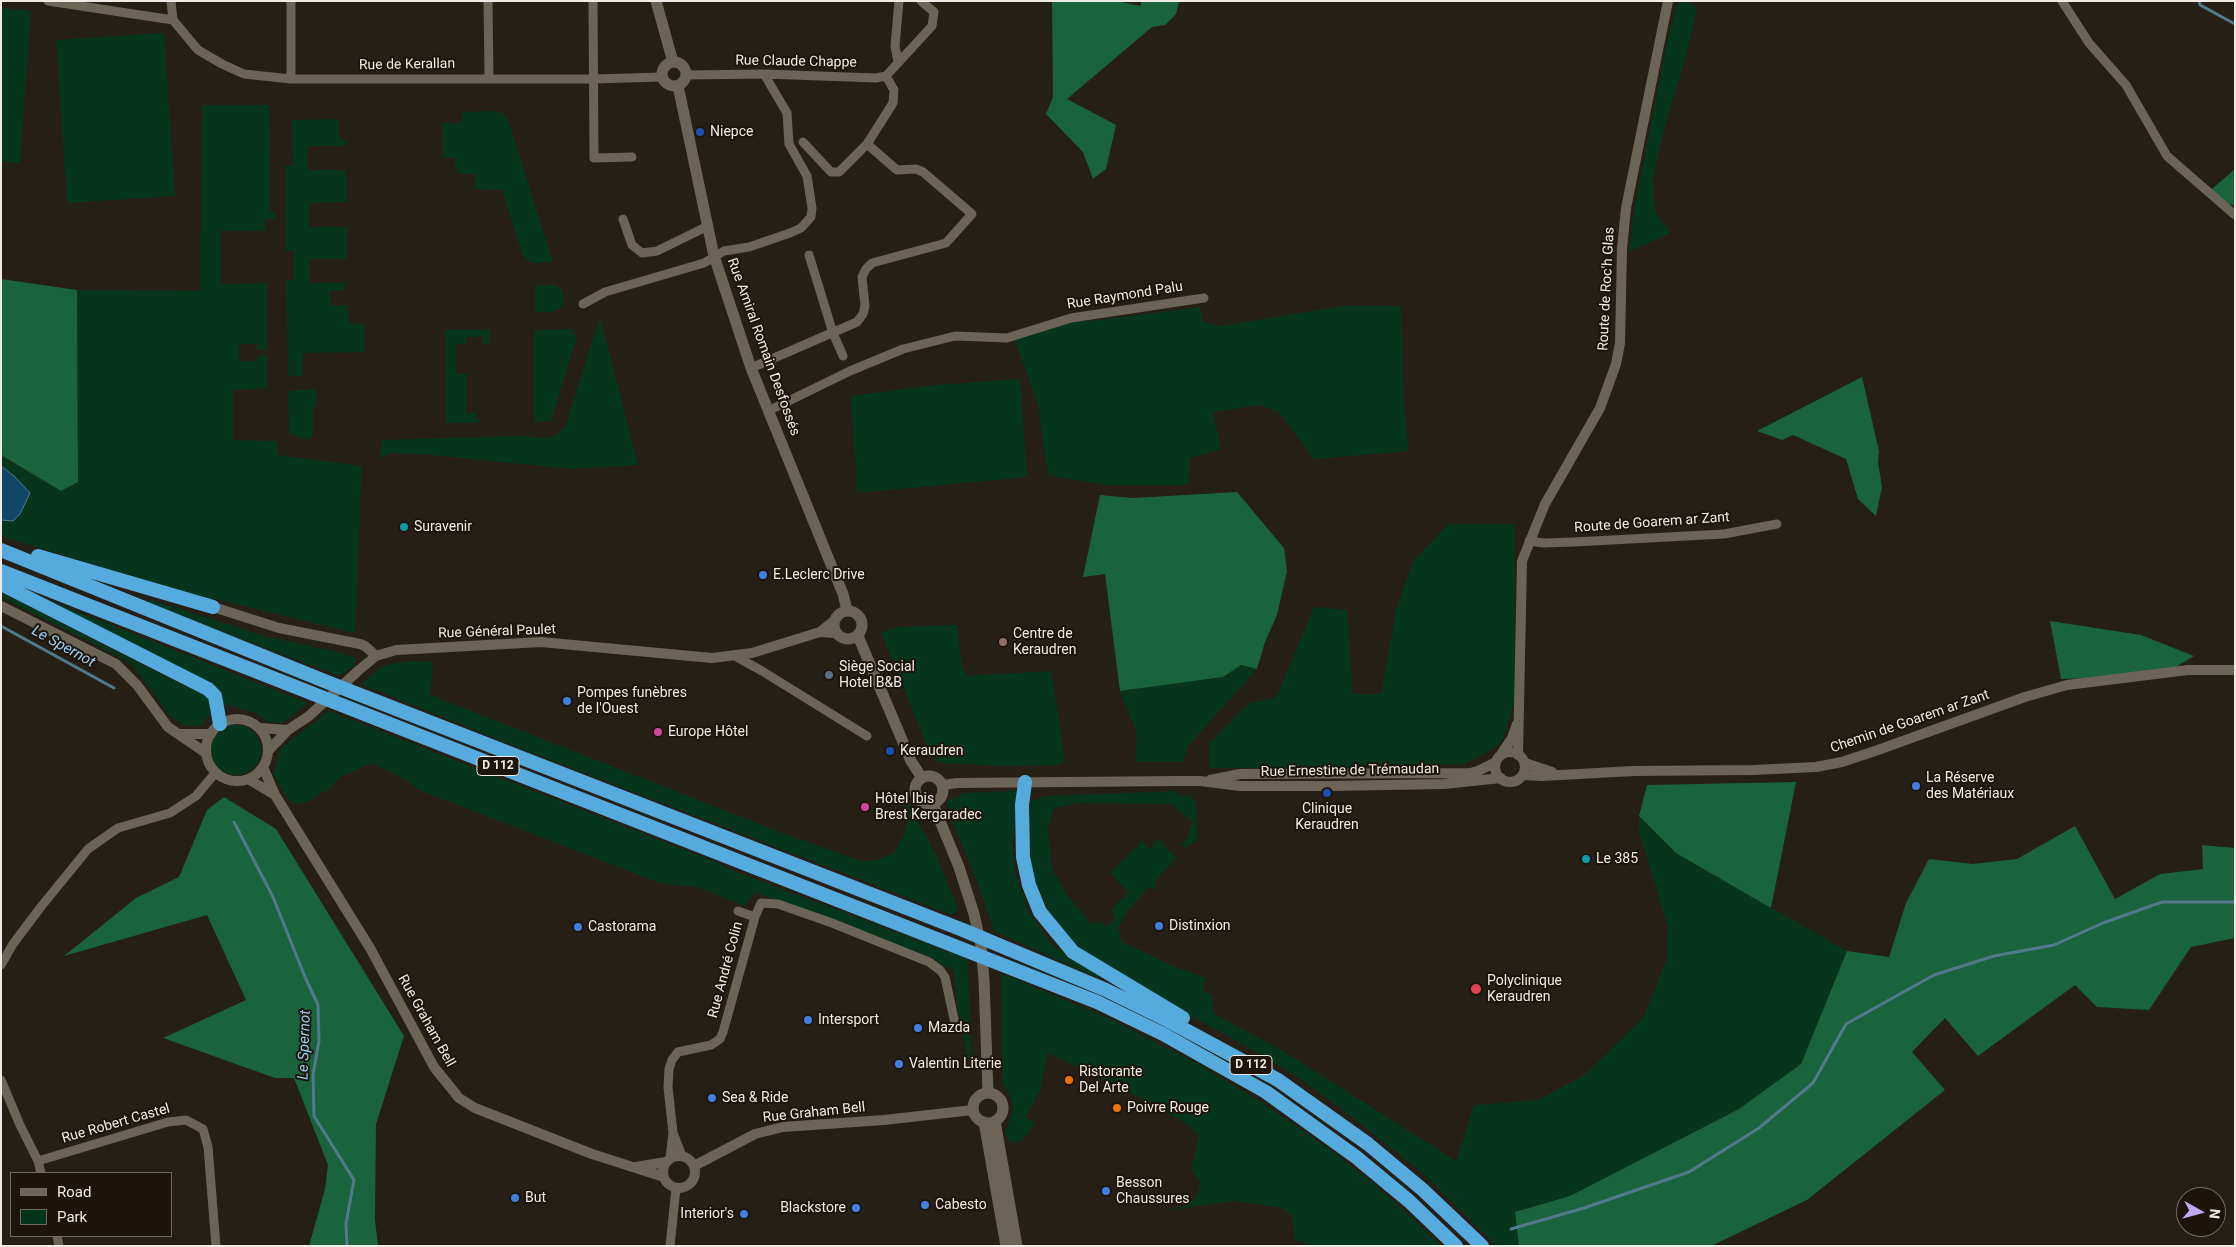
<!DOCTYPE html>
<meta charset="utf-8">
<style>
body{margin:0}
#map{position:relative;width:2236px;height:1247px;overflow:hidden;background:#261f15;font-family:Roboto,sans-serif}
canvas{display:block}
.frame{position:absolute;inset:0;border:2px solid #f0ebe4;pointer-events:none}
.legend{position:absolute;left:10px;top:1172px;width:162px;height:65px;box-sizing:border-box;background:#1d150c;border:1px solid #716b62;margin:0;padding:6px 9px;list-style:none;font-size:15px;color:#f0ebe4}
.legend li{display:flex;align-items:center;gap:10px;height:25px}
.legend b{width:25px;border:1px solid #716b62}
.north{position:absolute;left:2176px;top:1187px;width:50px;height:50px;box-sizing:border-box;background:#1d150c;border:1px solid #716b62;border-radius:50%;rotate:97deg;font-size:14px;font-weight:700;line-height:20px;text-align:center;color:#f0ebe4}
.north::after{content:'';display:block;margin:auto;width:18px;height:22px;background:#bfa9f4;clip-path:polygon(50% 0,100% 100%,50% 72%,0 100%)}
</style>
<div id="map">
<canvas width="2236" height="1247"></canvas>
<div class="frame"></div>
<ul class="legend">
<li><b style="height:6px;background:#6d6458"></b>Road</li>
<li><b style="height:14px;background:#06351e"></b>Park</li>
</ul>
<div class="north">N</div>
</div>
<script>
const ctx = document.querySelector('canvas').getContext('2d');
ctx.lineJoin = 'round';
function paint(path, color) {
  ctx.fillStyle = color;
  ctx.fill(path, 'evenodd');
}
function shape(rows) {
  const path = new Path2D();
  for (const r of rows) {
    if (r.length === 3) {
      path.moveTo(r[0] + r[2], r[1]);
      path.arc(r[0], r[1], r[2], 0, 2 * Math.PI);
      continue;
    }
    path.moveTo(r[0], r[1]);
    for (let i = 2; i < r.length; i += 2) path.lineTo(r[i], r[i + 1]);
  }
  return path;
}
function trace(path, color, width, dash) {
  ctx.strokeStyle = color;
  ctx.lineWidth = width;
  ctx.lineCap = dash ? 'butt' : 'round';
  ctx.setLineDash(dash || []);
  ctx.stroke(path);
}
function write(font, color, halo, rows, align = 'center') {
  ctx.font = font + ' Roboto,sans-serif';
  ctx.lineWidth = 4;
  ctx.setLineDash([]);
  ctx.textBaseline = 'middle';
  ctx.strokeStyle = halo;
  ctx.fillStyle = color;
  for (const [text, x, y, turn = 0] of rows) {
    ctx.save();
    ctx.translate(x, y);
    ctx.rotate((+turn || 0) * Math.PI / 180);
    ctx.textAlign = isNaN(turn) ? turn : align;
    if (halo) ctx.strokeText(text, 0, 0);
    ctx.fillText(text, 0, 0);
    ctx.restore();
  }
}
paint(shape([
 [1678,1,1686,1,1697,7,1686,57,1663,133,1653,178,1655,211,1670,233,1630,251,1632,223,1667,42],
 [1,8,31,11,20,163,1,162],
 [164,33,175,196,67,203,56,40],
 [202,105,269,105,270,212,276,213,275,219,265,219,265,231,220,231,221,284,267,283,267,350,257,350,257,344,239,344,239,361,257,361,258,356,267,355,267,388,233,390,233,440,277,441,277,455,362,466,355,633,212,598,211,601,1,536,1,455,61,491,78,482,77,290,200,291],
 [498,111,506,116,511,129,553,262,533,263,527,260,522,254,502,190,475,189,475,174,459,174,458,169,455,168,455,158,443,158,442,123,462,123,463,112],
 [339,119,339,135,341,139,346,140,346,146,308,146,308,170,346,170,347,202,309,203,309,227,347,227,347,259,309,259,310,283,345,283,345,290,330,290,330,305,347,305,349,323,364,324,364,352,303,353,302,376,288,376,286,281,294,280,294,251,286,251,285,166,293,166,292,120],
 [535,285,555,285,561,289,564,298,561,308,552,312,535,312],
 [1342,306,1401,306,1404,409,1409,451,1314,459,1279,412,1260,405,1213,412,1221,449,1190,458,1188,485,1105,485,1048,475,1038,405,1012,333,1073,315,1090,321,1200,307,1203,322,1221,326],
 [600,317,638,465,572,469,431,455,391,453,379,458,382,440,519,436,547,438,556,435,565,427],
 [490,329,490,344,483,344,483,337,466,337,466,344,456,344,456,374,467,374,466,413,476,413,476,419,481,419,477,423,446,423,445,330],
 [572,329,577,337,551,421,534,422,534,330],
 [1020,379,1027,477,857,493,851,396,935,385],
 [316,389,316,406,313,406,313,436,308,440,289,434,288,391],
 [1448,524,1514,524,1515,701,1502,742,1487,752,1465,764,1328,768,1209,768,1209,744,1249,703,1276,698,1314,607,1347,610,1353,694,1381,694,1396,610,1413,562],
 [1,592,178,683,202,691,209,697,210,714,202,725,185,726,169,715,131,663,1,597],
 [43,598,232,673,308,703,282,723,268,722,256,713,222,703],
 [149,599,268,637,338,652,356,658,354,666,339,676,148,603],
 [957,625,962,666,967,676,1051,671,1065,760,1057,765,999,766,944,763,937,761,929,751,881,632,899,627],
 [414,661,433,662,430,695,790,836,861,861,878,860,895,852,904,834,908,819,904,804,909,804,936,855,958,909,952,915,499,740,361,684,379,668,394,663],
 [1241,665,1257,669,1188,746,1183,762,1135,762,1137,734,1120,691,1223,677],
 [329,711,716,862,734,871,968,959,971,1059,968,1060,957,1004,954,970,755,892,745,906,697,887,660,883,419,790,408,781,372,763,340,777,330,788,303,804,291,803,273,775,281,748],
 [236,750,25],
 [1016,791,1018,797,1013,840,1015,871,1028,911,1053,946,1100,974,1098,978,994,931,977,881,953,823,947,801,965,793],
 [1177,791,1178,796,1189,795,1196,802,1197,840,1186,848,1181,845,1188,837,1189,828,1193,823,1172,804,1078,803,1054,808,1048,828,1052,869,1068,896,1091,924,1102,922,1106,928,1115,918,1111,910,1128,892,1110,873,1142,841,1150,849,1159,839,1176,858,1154,883,1158,889,1148,888,1126,913,1118,928,1122,942,1177,968,1206,978,1203,991,1212,995,1213,1013,1283,1051,1456,1161,1474,1105,1538,1100,1583,1076,1643,1018,1667,959,1668,927,1639,832,1639,816,1676,853,1847,951,1801,1064,1739,1109,1570,1196,1515,1212,1519,1246,1497,1246,1419,1170,1344,1111,1299,1078,1237,1041,1150,994,1076,946,1051,917,1033,876,1028,833,1031,801,1046,796],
 [1001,973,1110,1019,1200,1065,1261,1102,1328,1148,1373,1183,1442,1246,1315,1246,1295,1240,1292,1216,1282,1208,1235,1201,1163,1211,1185,1206,1197,1197,1200,1182,1191,1170,1199,1136,1189,1125,1131,1093,1048,1053,1040,1090,1026,1117,1035,1123,1022,1141,1011,1143,1005,1134,1013,1110,1012,1100,1002,1081]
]), '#06351e');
paint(shape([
 [1052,1,1117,1,1140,6,1142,1,1179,1,1176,14,1165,25,1152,27,1067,99,1116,125,1106,169,1093,179,1083,152,1046,114,1053,97],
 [2235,169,2235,206,2205,195],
 [1,279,77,290,78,482,61,491,1,455],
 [1862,377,1879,451,1878,462,1882,487,1876,516,1858,499,1846,459,1793,435,1782,440,1757,431],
 [1237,492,1284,548,1287,571,1277,615,1265,642,1257,669,1241,665,1223,677,1120,691,1105,574,1083,577,1100,495,1133,498],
 [2050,621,2141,635,2194,656,2161,676,2061,679],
 [1796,782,1771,908,1676,853,1639,816,1647,785],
 [224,797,276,829,404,1036,376,1124,375,1220,378,1246,309,1246,325,1189,328,1165,294,1078,275,1078,163,1038,246,1000,207,915,64,956,136,898,179,877,207,810],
 [2075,826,2115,899,2160,874,2203,869,2202,845,2235,848,2235,938,2191,947,2149,1010,2097,1007,2075,985,1978,1056,1945,1018,1912,1052,1945,1090,1807,1200,1711,1246,1519,1246,1515,1212,1570,1196,1739,1109,1801,1064,1847,951,1889,957,1906,903,1929,859,1973,864,2017,859]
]), '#19633d');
const water = shape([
 [1,466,14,476,30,493,20,514,13,521,1,520,1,466]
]);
paint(water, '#0e4866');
trace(water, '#52798c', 1);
trace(shape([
 [2199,1,2200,5,2235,24],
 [1,626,114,688],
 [234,822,273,897,305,977,318,1005,319,1041,313,1075,314,1116,354,1180,346,1224,347,1246],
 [1511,1229,1584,1208,1689,1172,1759,1128,1813,1083,1846,1024,1934,975,1994,956,2054,945,2103,923,2162,902,2235,902]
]), '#52798c', 3);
trace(shape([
 [48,1,173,20],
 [171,1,173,20,198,50,222,64,244,74,291,79,593,79,662,77],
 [291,1,291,79],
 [488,1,489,78],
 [593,1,594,158,632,157],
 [2062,1,2089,43,2126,85,2167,156,2235,215],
 [898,62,895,46,899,1],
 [687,75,764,74,876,78,886,76,932,26,934,12,921,1],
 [803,142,831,172,839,172,867,144,893,103,894,90,886,76],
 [623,219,632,245,642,253,657,251,708,226],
 [809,255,833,333,843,356],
 [583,304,605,292,704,263,724,251,749,247,790,233,801,228,811,217,812,208,807,176,789,144,787,113,764,74],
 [751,368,857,322,863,314,865,306,862,277,866,269,872,263,946,243,972,214,923,172,916,169,897,170,867,144],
 [768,411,850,371,903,349,955,336,1007,338,1071,318,1204,298],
 [1529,541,1544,543,1574,542,1724,534,1777,524],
 [735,656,762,671,867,736],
 [755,917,761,903,778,904,832,923,929,962,940,970,945,977,954,1019],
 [1,965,13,944,40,908,88,849,118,828,170,813,196,796,216,772],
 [1,1080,20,1125,38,1161,41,1173],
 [674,1135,682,1156],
 [670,1158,673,1133,668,1087,669,1069,672,1060,678,1052,711,1045,720,1039,723,1032,755,917,738,911],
 [38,1161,168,1122,186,1120,203,1129,208,1147,216,1246],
 [57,1236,59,1246],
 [670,1246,676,1188]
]), '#6d6458', 9);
trace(shape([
 [1,606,116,664,137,685,168,727,206,753],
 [213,607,279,628,360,644,365,646,376,656],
 [820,632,834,621],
 [237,750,31],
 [260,728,288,730],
 [178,734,211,734],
 [268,751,288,730,309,716,359,670,376,656,396,650,541,642,712,658,752,653,820,632,835,633],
 [1510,767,15],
 [1518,755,1522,561,1545,504,1600,408,1616,364,1620,343,1622,249,1626,208,1668,1],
 [1500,756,1512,738,1517,724],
 [1525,763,1552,772],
 [263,767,275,795,370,948,434,1067,459,1098,475,1108,592,1154,664,1177],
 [1523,775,1542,776,1634,771,1753,770,1816,767,1842,762,1878,750,2025,697,2067,685,2188,670,2235,670],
 [248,779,275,795],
 [1210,780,1240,774,1470,773,1478,771,1496,762],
 [943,785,957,783,1177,781,1200,781,1240,786,1330,786,1444,784,1501,778],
 [679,1172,16],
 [694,1166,755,1134,783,1127,884,1120,973,1110],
 [636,1167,666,1162]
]), '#6d6458', 10);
trace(shape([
 [656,1,673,62],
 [674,74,12],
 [678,86,714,256,751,368,843,594,847,610],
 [848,625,14],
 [858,636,911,761,922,778],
 [929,790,14],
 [933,804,959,867,974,914,981,945,984,980,988,1093],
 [988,1108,15],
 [995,1121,1017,1246],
 [984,1122,1006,1246]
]), '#6d6458', 11);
trace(shape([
 [1,550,327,682,963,930,1106,990,1167,1020,1278,1080,1368,1144,1423,1190,1482,1246],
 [38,556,213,607],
 [1,571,1097,1002,1163,1034,1266,1092,1356,1157,1409,1201,1456,1246],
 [1,584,208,689,215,696,220,724],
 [1025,782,1022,805,1023,857,1029,885,1040,912,1073,952,1183,1018]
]), '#55abde', 14);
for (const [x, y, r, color] of [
 [700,132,5,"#1a4fb4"],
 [404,527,5,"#0f9aa8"],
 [763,575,5,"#3f7fe0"],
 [1003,642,5,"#8d6e63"],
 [829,675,5,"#5c6f8a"],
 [567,701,5,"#3f7fe0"],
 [658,732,5,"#d1479c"],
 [890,751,5,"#1a4fb4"],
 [1916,786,5,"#3f7fe0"],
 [1327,793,5,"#1a4fb4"],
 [865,807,5,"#d1479c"],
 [1586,859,5,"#0f9aa8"],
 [1159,926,5,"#3f7fe0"],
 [578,927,5,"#3f7fe0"],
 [1476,989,6,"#e0444e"],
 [808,1020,5,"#3f7fe0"],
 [918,1028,5,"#3f7fe0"],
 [899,1064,5,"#3f7fe0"],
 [1069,1080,5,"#e8710a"],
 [712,1098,5,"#3f7fe0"],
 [1117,1108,5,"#e8710a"],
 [1106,1191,5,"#3f7fe0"],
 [515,1198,5,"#3f7fe0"],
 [925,1205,5,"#3f7fe0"],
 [856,1208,5,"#3f7fe0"],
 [744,1214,5,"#3f7fe0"]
]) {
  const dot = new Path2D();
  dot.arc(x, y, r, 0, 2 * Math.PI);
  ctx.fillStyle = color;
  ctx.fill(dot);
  trace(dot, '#1d150c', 2);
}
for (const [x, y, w] of [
 [498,766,42],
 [1251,1065,42]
]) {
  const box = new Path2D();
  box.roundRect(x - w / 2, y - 9.5, w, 19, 4);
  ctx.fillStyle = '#1d150c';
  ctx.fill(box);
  trace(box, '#f0ebe4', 1);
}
write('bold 12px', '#f0ebe4', null, [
 ["D 112",498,766],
 ["D 112",1251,1065]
]);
write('14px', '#f0ebe4', '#1d150c', [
 ["Rue Claude Chappe",796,62,1],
 ["Rue de Kerallan",407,65,-1],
 ["Route de Roc'h Glas",1607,289,-87],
 ["Rue Raymond Palu",1125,296,-9],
 ["Rue Amiral Romain Desfossés",763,347,70],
 ["Route de Goarem ar Zant",1652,523,-4],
 ["Rue Général Paulet",497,632,-2],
 ["Chemin de Goarem ar Zant",1910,722,-19],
 ["Rue Ernestine de Trémaudan",1350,771,-1],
 ["Rue André Colin",726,970,-75],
 ["Rue Graham Bell",426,1021,61],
 ["Rue Graham Bell",814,1113,-6],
 ["Rue Robert Castel",116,1124,-16]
]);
write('14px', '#f0ebe4', '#1d150c', [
 ["Niepce",710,132],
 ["Suravenir",414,527],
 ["E.Leclerc Drive",773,575],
 ["Centre de",1013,634],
 ["Keraudren",1013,650],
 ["Siège Social",839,667],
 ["Hotel B&B",839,683],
 ["Pompes funèbres",577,693],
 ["de l'Ouest",577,709],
 ["Europe Hôtel",668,732],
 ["Keraudren",900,751],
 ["La Réserve",1926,778],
 ["des Matériaux",1926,794],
 ["Hôtel Ibis",875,799],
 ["Brest Kergaradec",875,815],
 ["Clinique",1327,809,"center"],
 ["Keraudren",1327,825,"center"],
 ["Le 385",1596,859],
 ["Distinxion",1169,926],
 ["Castorama",588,927],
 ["Polyclinique",1487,981],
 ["Keraudren",1487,997],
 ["Intersport",818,1020],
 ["Mazda",928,1028],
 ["Valentin Literie",909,1064],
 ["Ristorante",1079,1072],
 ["Del Arte",1079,1088],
 ["Sea & Ride",722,1098],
 ["Poivre Rouge",1127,1108],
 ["Besson",1116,1183],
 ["Chaussures",1116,1199],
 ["But",525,1198],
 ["Cabesto",935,1205],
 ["Blackstore",846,1208,"right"],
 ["Interior's",734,1214,"right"]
], 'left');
write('italic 15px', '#9ad0f3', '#1d150c', [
 ["Le Spernot",63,647,29],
 ["Le Spernot",305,1045,-88]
]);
</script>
